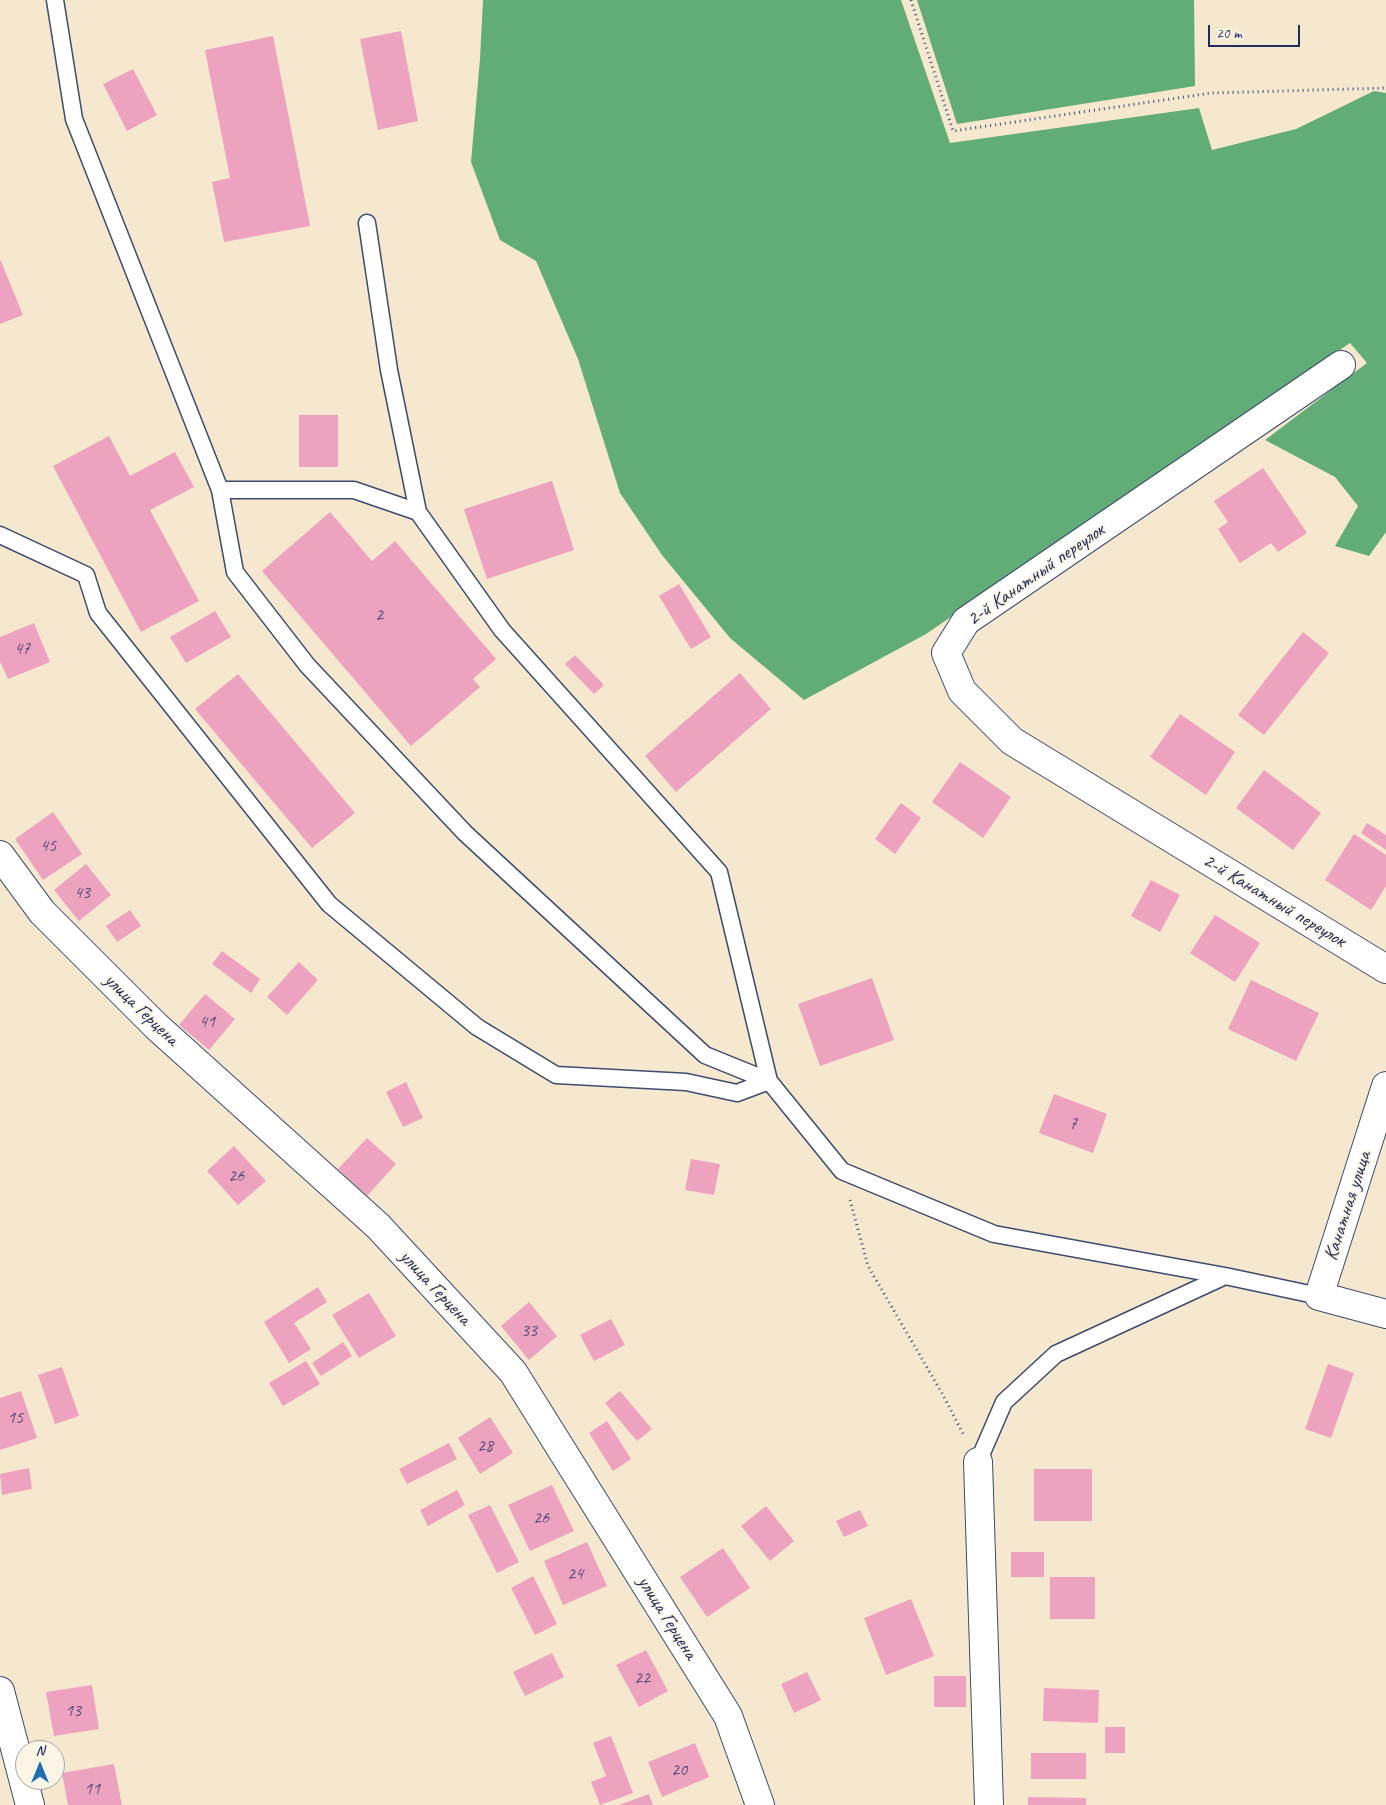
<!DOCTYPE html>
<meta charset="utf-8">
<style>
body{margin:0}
#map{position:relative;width:1386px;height:1805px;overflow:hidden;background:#f5e8cf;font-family:Caveat,sans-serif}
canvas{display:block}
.north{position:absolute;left:15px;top:1740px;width:50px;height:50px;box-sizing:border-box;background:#fcf5e5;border:1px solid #a2a6af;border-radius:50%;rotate:0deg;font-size:14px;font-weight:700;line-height:20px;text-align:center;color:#1b2f5e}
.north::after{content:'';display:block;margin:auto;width:18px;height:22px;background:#1f6fb2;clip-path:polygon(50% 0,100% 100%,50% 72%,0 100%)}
.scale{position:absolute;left:1208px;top:25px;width:92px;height:22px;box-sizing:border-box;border:2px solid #1b2f5e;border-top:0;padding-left:6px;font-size:15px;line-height:18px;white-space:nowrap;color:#1b2f5e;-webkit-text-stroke:4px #fcf5e5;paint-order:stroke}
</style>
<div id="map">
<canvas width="1386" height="1805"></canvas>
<div class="north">N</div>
<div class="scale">20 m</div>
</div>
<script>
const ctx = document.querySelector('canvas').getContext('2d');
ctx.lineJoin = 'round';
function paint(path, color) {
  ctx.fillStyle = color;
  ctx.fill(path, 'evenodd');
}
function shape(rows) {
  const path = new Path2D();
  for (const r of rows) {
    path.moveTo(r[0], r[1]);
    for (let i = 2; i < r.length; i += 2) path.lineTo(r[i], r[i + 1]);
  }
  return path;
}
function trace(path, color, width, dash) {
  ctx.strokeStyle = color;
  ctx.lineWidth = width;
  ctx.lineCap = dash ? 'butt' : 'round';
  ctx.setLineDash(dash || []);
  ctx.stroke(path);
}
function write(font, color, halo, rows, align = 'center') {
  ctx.font = font + ' Caveat,sans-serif';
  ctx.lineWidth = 4;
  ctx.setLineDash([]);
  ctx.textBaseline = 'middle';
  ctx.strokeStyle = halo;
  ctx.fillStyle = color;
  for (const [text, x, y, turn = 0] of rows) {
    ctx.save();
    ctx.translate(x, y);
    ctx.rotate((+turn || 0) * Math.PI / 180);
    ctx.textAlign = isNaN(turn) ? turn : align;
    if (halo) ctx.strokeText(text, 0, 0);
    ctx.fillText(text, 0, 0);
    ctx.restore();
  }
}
paint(shape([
 [483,0,901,0,950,143,1199,108,1212,150,1296,129,1374,91,1386,93,1386,532,1369,556,1335,546,1358,506,1335,477,1265,440,1367,363,1350,343,926,634,804,700,730,638,662,555,620,493,578,359,536,261,500,240,471,162,480,59],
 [917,0,1194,0,1195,86,957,124]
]), '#62ad77');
paint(shape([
 [401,31,418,121,378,130,360,39],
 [273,36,310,226,224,242,212,182,230,178,205,50],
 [133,69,157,115,127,131,103,84],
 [0,259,23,315,0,324],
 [299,415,338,415,338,467,299,467],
 [109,436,130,476,175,452,194,487,150,510,199,601,141,632,53,466],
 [1263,468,1307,533,1278,552,1271,543,1240,563,1218,529,1228,522,1214,501],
 [552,481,574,550,487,579,464,509],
 [330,512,372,561,395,541,496,659,473,679,480,687,411,746,262,571],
 [679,584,711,637,691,649,659,596],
 [215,611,231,637,186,663,170,637],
 [34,623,50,662,8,679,0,661,0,637],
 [1303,632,1329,653,1264,735,1238,715],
 [575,655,604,685,594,694,565,664],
 [740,673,771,709,676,792,645,756],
 [238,674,355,813,312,848,195,709],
 [1180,714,1235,752,1206,795,1150,757],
 [960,762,1011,797,983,838,932,802],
 [1264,770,1321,813,1293,850,1236,808],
 [901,803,921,818,895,854,875,839],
 [53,812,82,854,43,880,15,839],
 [1367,823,1386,835,1386,850,1361,833],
 [1354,834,1386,855,1386,886,1371,910,1325,880],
 [86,864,111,895,79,921,54,890],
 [1151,880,1180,895,1160,932,1131,916],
 [130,910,141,926,117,942,106,926],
 [1215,915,1260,943,1235,982,1190,953],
 [222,951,260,979,251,993,212,964],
 [299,962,318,980,287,1015,267,997],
 [872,978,894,1040,820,1066,798,1004],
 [1251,980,1319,1013,1296,1061,1228,1029],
 [205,994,235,1019,209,1050,179,1025],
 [406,1082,423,1118,403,1127,386,1092],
 [1054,1094,1107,1114,1093,1153,1039,1133],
 [367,1138,396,1164,367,1196,338,1169],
 [234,1146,266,1181,238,1205,207,1171],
 [691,1159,720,1164,714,1195,685,1190],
 [318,1287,327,1302,294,1323,311,1349,289,1363,264,1322],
 [369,1293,396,1336,359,1358,332,1315],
 [529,1302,557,1336,529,1360,501,1326],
 [611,1319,625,1345,594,1361,580,1335],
 [343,1342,352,1356,321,1376,312,1363],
 [306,1361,320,1384,283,1406,269,1383],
 [1328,1364,1354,1373,1331,1438,1305,1429],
 [62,1367,79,1416,55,1424,38,1375],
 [21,1391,37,1438,0,1450,0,1398],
 [620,1391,652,1429,637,1441,605,1403],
 [490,1417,513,1453,480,1474,458,1438],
 [607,1421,631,1459,613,1471,589,1433],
 [449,1443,457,1459,407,1484,399,1469],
 [29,1468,32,1489,2,1495,0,1474],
 [1034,1469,1092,1469,1092,1521,1034,1521],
 [552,1485,574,1531,530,1551,508,1505],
 [457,1490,465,1505,428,1526,420,1510],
 [490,1505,519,1562,497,1573,468,1515],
 [766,1506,794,1541,770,1561,741,1526],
 [860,1510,868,1526,844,1537,836,1521],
 [587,1542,607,1586,563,1605,544,1561],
 [723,1548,750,1588,707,1617,680,1577],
 [1011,1552,1044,1552,1044,1577,1011,1577],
 [533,1576,557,1624,535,1635,511,1588],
 [1050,1577,1095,1577,1095,1619,1050,1619],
 [911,1599,934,1656,886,1675,864,1618],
 [646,1650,668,1691,639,1707,616,1665],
 [552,1653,564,1677,525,1696,513,1672],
 [807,1672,821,1700,794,1713,781,1684],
 [934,1676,966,1676,966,1707,934,1707],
 [92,1685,99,1729,54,1736,46,1692],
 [1044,1688,1099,1690,1098,1723,1043,1721],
 [1105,1727,1125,1727,1125,1753,1105,1753],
 [611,1736,633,1793,600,1805,591,1782,606,1776,593,1743],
 [695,1743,709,1777,662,1797,648,1762],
 [1031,1753,1086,1753,1086,1779,1031,1779],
 [114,1764,122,1805,68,1805,62,1773],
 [649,1794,653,1805,619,1805],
 [1028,1797,1086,1798,1086,1805,1028,1805]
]), '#eda2c0');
const service = shape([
 [55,0,74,119,220,490,235,572,307,665,465,833,705,1055,769,1081],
 [367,223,389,370,418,512,502,630,719,872,769,1081,842,1171,994,1234,1225,1276,1319,1296],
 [220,490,354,490,418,512],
 [0,535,86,575,98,613,329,904,477,1027,556,1075,686,1082,737,1093,769,1081],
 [978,1462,1004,1402,1056,1354,1225,1276]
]);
const minor = shape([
 [1341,365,966,621,946,653,962,691,1012,741,1386,969],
 [0,855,42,912,156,1026,378,1226,513,1372,728,1716,760,1805],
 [1386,1086,1319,1296,1386,1314],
 [978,1462,989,1805],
 [0,1691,30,1805]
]);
trace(service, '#3c4b6f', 19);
trace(minor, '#3c4b6f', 30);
trace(shape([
 [911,0,953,131,1211,93,1386,88],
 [850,1200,868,1266,943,1395,963,1434]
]), '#3c4b6f', 3, [1, 4]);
trace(service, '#fff', 16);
trace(minor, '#fff', 28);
write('18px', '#504c76', null, [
 ["2",379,615],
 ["47",22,649],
 ["45",48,846],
 ["43",82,893],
 ["41",207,1022],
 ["7",1073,1124],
 ["26",236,1176],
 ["33",529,1331],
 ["15",15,1418],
 ["28",485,1446],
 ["26",541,1518],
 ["24",575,1574],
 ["22",642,1678],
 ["13",73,1711],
 ["20",679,1770],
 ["11",92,1789]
]);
write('20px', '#1b2f5e', '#fcf5e5', [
 ["2-й Канатный переулок",1036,575,-35],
 ["2-й Канатный переулок",1274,901,31],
 ["улица Герцена",141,1010,44],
 ["Канатная улица",1348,1206,-72],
 ["улица Герцена",435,1288,47],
 ["улица Герцена",667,1618,58]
]);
</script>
